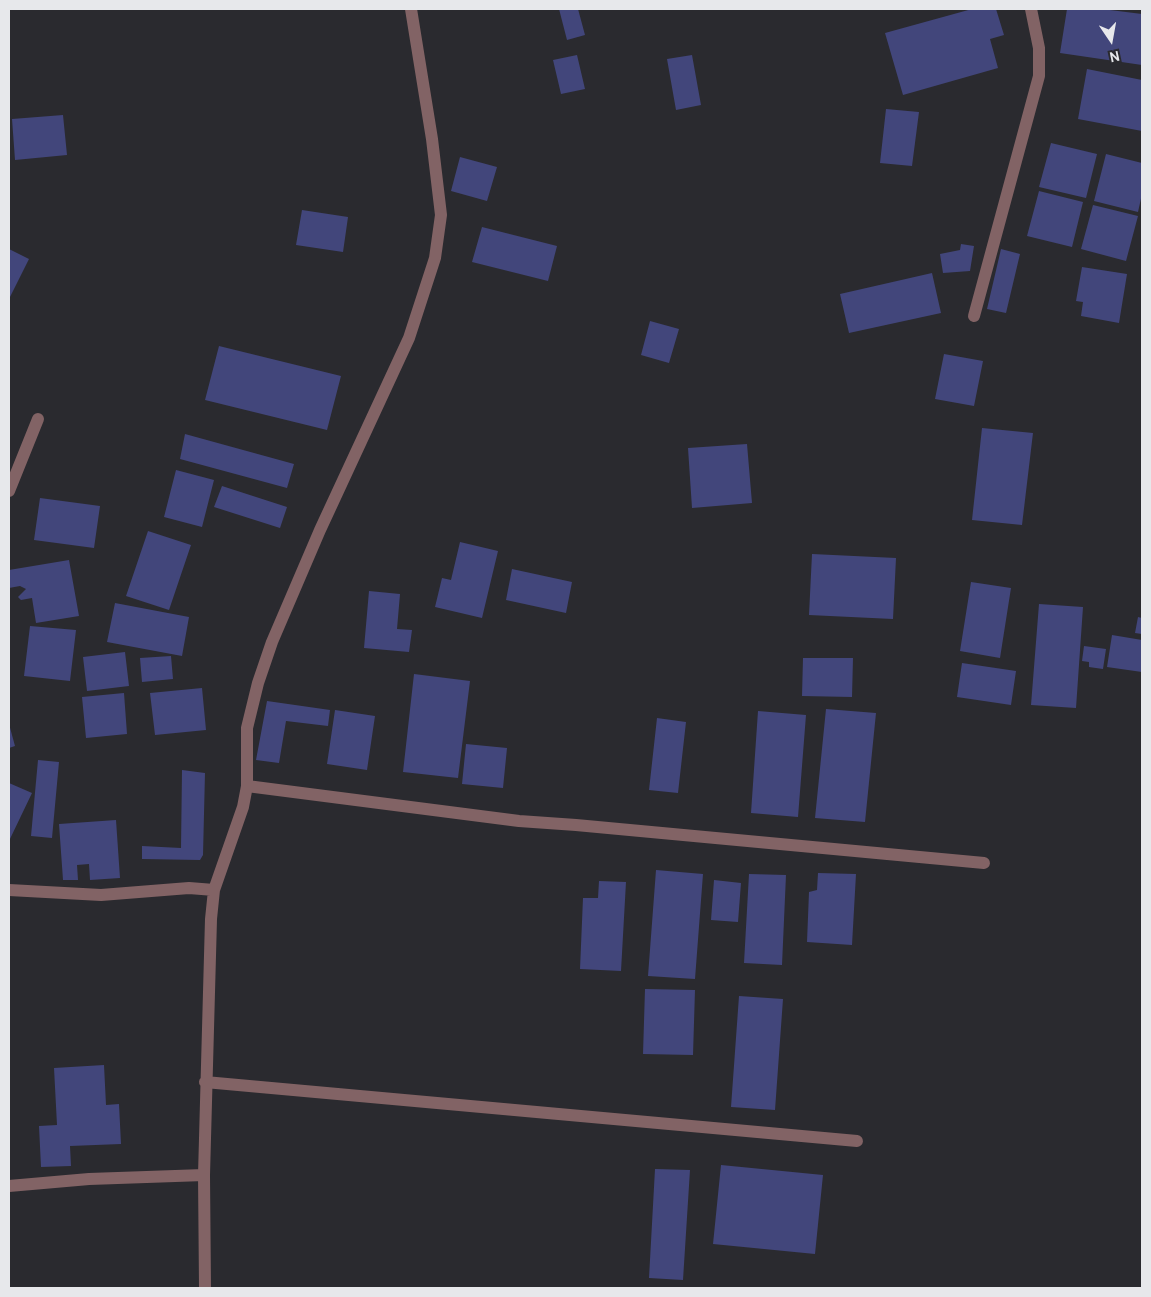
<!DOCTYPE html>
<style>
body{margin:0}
#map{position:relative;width:1151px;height:1297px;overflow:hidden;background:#2a2a2f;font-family:Overpass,sans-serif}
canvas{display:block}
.frame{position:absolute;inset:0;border:10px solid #e7e8eb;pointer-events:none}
.north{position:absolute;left:1086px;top:15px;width:50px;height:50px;-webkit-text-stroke:4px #2a2a2f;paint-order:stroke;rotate:168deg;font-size:14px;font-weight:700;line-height:20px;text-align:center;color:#e7e8eb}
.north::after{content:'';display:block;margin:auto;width:18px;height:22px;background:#e7e8eb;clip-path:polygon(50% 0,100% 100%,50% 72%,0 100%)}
</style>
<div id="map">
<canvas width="1151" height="1297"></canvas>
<div class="frame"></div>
<div class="north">N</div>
</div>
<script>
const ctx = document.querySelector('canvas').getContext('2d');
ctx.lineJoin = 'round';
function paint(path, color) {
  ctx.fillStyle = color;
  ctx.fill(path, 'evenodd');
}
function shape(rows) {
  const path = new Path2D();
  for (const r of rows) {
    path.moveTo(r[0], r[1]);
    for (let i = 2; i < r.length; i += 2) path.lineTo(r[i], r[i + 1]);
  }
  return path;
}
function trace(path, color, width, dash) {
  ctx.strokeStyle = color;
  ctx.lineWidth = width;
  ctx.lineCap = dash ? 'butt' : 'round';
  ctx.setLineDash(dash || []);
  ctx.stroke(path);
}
paint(shape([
 [559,9,578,9,585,35,567,40],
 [972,9,996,9,1004,35,990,39,998,68,903,95,885,33],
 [1067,9,1102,9,1142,14,1142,65,1060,53],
 [577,55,585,89,561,94,553,60],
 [692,55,701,105,676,110,667,59],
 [1087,69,1142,80,1142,131,1078,119],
 [886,109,919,112,912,166,880,163],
 [63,115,67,155,15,160,12,119],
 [1051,143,1097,154,1086,198,1039,187],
 [1106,154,1142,163,1142,194,1138,212,1094,201],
 [460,157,497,167,487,201,451,191],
 [1039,191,1083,202,1072,247,1027,236],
 [1093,205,1138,216,1126,261,1081,249],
 [302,210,348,217,343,252,296,245],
 [482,227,557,246,548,281,472,262],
 [961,244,974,246,970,271,943,273,940,254,960,250],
 [9,249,29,259,9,299],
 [1001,249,1020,254,1006,313,987,309],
 [1082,267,1127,274,1119,323,1081,316,1083,302,1076,301],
 [932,273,941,313,849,333,840,294],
 [650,321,679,329,669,363,641,355],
 [219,346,341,376,327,430,205,400],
 [944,354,983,361,974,406,935,399],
 [982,428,1033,433,1022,525,972,520],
 [185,434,294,464,287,488,180,459],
 [747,444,752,503,692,508,688,448],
 [176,470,214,480,202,527,164,517],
 [222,486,287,507,280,528,214,507],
 [40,498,100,506,94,548,34,540],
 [148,531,191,545,169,610,126,596],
 [460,542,498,551,482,618,435,607,442,578,451,580],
 [812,554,896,558,893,619,809,615],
 [69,560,79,616,36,623,32,598,21,600,18,597,26,589,20,586,9,588,9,570],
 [512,569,572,582,566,613,506,600],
 [971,582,1011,588,1000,658,960,651],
 [369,591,400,594,397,629,412,630,409,652,364,648],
 [115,603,189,617,182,656,107,642],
 [1039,604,1083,607,1076,708,1031,705],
 [1138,617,1142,618,1142,634,1135,633],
 [30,626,76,630,70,681,24,676],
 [1112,635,1142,640,1142,672,1107,667],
 [1084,646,1106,649,1103,669,1089,667,1089,662,1082,661],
 [125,652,129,686,87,691,83,657],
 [171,656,173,679,142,682,140,658],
 [803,658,853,658,852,697,802,696],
 [962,663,1016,671,1011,705,957,697],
 [414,674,470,681,458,778,403,772],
 [202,688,206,730,155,735,150,693],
 [124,693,127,734,86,738,82,697],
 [267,701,330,710,328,726,286,721,279,763,256,760],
 [826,709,876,713,865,822,815,818],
 [335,710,375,716,367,770,327,764],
 [758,711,806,715,798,817,751,813],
 [657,718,686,722,678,793,649,790],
 [9,724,15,746,9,748],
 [466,744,507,748,503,788,462,784],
 [38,760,59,762,52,838,31,836],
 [182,770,205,773,203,855,200,860,142,859,142,846,181,848],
 [9,783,32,793,9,841],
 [116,820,120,878,90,880,89,864,77,865,78,880,63,880,59,824],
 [656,870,703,874,695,979,648,976],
 [818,873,856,874,852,945,807,942,809,892,817,890],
 [749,874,786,875,782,965,744,963],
 [714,880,741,883,738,922,711,920],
 [599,881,626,882,621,971,580,969,583,898,598,898],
 [645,989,695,990,693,1055,643,1054],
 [739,996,783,999,775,1110,731,1107],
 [104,1065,106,1105,119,1104,121,1144,70,1146,71,1166,41,1167,39,1126,57,1125,54,1068],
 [721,1165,823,1175,815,1254,713,1244],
 [655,1169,690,1170,683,1280,649,1278]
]), '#42467b');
trace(shape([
 [974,316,1039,76,1039,48,1031,9],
 [9,491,38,419],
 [247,786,519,821,576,825,984,863],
 [9,890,101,895,189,888,214,890],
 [205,1082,857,1141],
 [9,1186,89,1179,204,1175],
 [205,1288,204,1175,211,919,214,890,243,807,247,786,247,728,258,683,272,642,320,530,409,338,435,258,441,215,432,139,411,9]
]), '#826365', 12);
</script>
